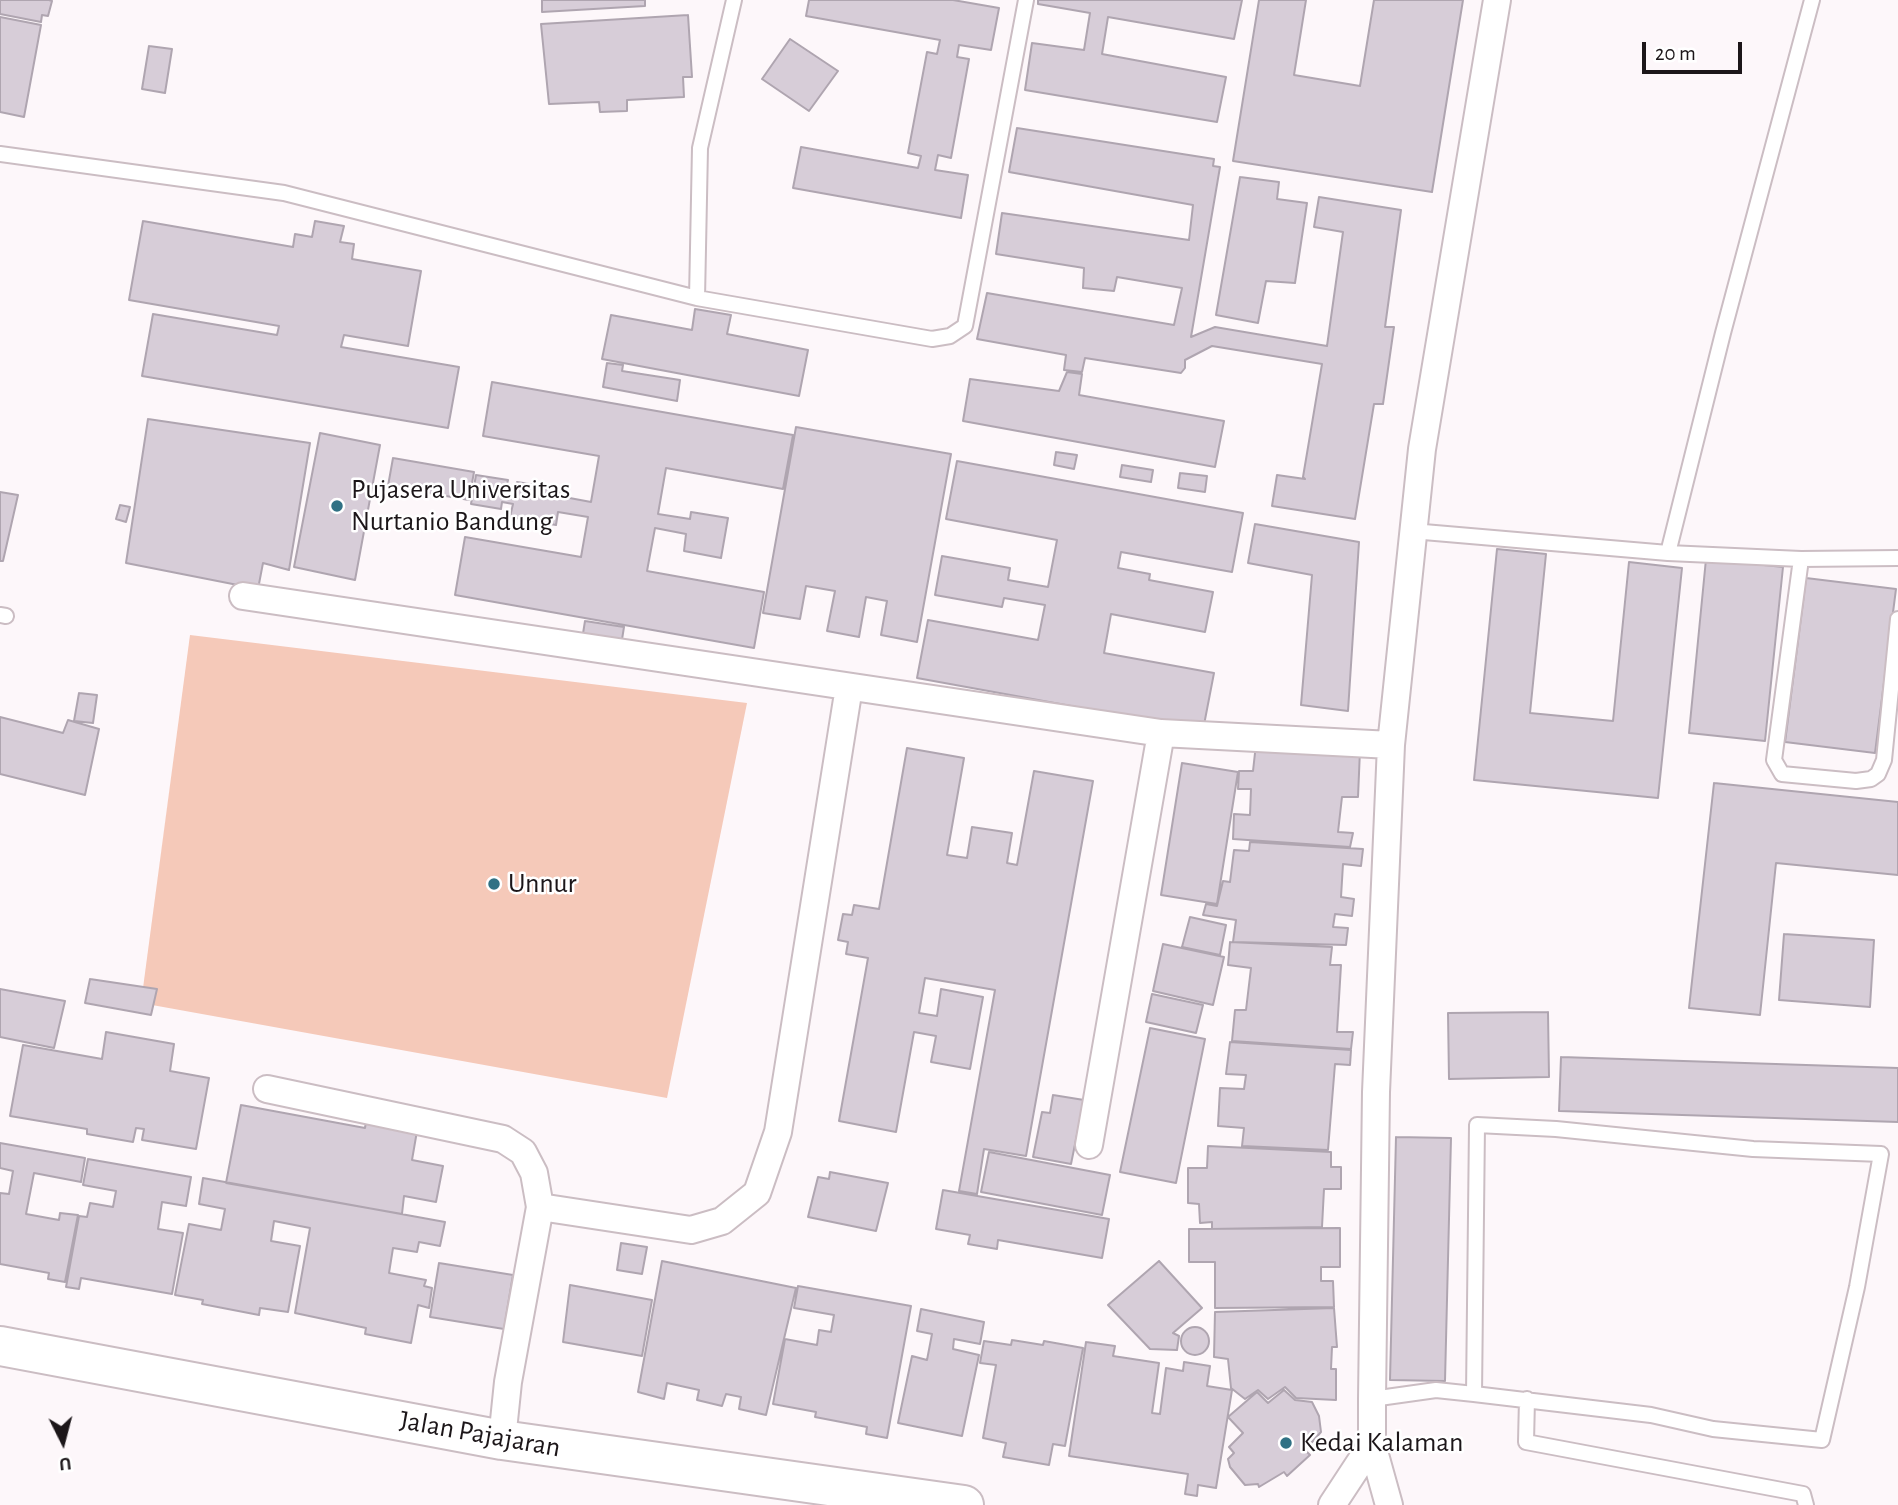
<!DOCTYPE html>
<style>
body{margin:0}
#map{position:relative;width:1898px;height:1505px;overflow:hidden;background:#fdf7fa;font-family:"Alegreya Sans",sans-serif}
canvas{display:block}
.north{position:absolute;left:28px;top:1407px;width:70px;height:70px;-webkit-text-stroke:5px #fff;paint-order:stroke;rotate:174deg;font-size:19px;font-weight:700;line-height:28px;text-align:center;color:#1c1619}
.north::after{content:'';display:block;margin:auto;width:24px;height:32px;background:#1c1619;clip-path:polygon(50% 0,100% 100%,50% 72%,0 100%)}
.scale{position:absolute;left:1642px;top:42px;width:100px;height:32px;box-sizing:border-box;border:4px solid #1c1619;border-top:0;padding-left:9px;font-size:21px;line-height:24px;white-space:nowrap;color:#1c1619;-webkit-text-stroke:5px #fff;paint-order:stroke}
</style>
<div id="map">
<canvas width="1898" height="1505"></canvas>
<div class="north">U</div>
<div class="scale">20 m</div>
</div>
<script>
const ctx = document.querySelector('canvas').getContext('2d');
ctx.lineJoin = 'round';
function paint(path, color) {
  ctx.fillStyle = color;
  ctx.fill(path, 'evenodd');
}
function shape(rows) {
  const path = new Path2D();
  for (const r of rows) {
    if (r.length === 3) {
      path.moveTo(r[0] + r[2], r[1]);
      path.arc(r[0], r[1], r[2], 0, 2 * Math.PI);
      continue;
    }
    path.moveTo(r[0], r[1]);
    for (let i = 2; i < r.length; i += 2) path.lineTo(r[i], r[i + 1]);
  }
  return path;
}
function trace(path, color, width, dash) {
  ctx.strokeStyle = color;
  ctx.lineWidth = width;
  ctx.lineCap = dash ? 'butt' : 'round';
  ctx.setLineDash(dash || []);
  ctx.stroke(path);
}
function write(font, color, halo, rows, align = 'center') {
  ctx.font = font + ' "Alegreya Sans",sans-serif';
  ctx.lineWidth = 5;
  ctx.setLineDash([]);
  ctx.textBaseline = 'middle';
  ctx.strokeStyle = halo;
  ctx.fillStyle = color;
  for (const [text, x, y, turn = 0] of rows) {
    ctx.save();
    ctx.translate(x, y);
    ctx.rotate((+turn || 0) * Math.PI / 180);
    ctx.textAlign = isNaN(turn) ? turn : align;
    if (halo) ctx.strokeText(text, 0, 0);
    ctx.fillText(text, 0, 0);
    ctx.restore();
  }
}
paint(shape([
 [190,635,747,703,667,1098,141,1003]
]), '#f5c9b9');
const building = shape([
 [0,0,49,0,52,1,48,16,42,15,41,22,0,14,0,0],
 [542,0,645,0,645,6,542,12,542,0],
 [809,0,953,0,999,8,991,50,959,45,957,57,969,59,951,158,938,155,935,170,968,175,961,218,793,188,801,147,918,168,921,156,908,153,927,52,937,54,940,40,806,16,809,0],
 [1038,0,1242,0,1234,39,1108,17,1102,54,1226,77,1217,122,1025,90,1032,43,1084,50,1090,13,1038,4,1038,0],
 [1259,0,1306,0,1294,75,1360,86,1374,0,1463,0,1432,192,1233,161,1259,0],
 [688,15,692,77,683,77,684,97,627,100,627,111,600,112,599,102,549,104,541,24,688,15],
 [0,17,41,25,24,117,0,112,0,17],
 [790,39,838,71,809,111,762,79,790,39],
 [149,46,172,49,165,93,142,89,149,46],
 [1017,128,1214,159,1213,166,1220,167,1191,337,1215,327,1327,346,1343,232,1314,227,1319,197,1401,210,1385,327,1394,327,1383,404,1374,404,1355,519,1272,506,1277,475,1305,479,1303,477,1322,364,1212,346,1185,360,1185,368,1181,373,1085,358,1082,372,1064,370,1066,355,977,339,987,293,1174,325,1182,288,1117,277,1114,291,1083,288,1084,268,996,254,1002,213,1189,240,1193,205,1009,172,1017,128],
 [1240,177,1279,182,1277,199,1307,203,1295,283,1266,281,1258,323,1216,315,1240,177],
 [143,221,293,247,295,234,312,237,315,221,344,226,340,242,354,244,352,259,421,271,408,346,344,335,341,347,459,367,448,428,142,376,153,314,277,335,279,326,129,300,143,221],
 [695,309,731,315,727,334,808,350,799,396,602,359,611,315,692,330,695,309],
 [607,363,623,365,622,371,680,380,677,401,603,387,607,363],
 [1067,372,1082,374,1079,395,1224,421,1215,467,963,421,970,379,1059,391,1067,372],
 [492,382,793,435,783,489,666,468,658,514,690,519,691,512,728,518,721,558,684,551,686,534,655,528,647,571,764,592,754,648,455,595,465,537,581,557,588,517,558,512,556,525,510,517,513,504,502,502,501,509,471,504,476,475,508,480,506,488,515,490,517,482,560,489,559,496,591,502,599,456,483,436,492,382],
 [148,419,310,443,289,570,263,563,258,589,126,563,148,419],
 [796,427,951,454,917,642,881,635,887,601,866,597,859,637,827,631,835,591,806,586,800,619,763,613,796,427],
 [320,433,380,445,355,580,294,567,320,433],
 [1056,452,1077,455,1074,469,1054,465,1056,452],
 [393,458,474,472,469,500,388,486,393,458],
 [957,461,1243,513,1232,572,1121,552,1118,568,1150,574,1149,580,1213,592,1205,632,1111,614,1104,653,1214,673,1203,730,917,678,928,620,1038,640,1045,605,1004,598,1002,607,935,595,942,556,1010,568,1008,580,1048,587,1057,540,946,519,957,461],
 [1122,465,1153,470,1151,482,1120,477,1122,465],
 [1180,473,1207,476,1205,492,1178,488,1180,473],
 [0,492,18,495,3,561,0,561,0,492],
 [120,505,130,507,126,522,116,519,120,505],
 [1255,524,1359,542,1348,711,1301,705,1312,575,1248,563,1255,524],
 [1497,549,1546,554,1530,713,1613,721,1629,562,1682,568,1658,798,1474,780,1497,549],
 [1706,559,1783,567,1765,741,1689,733,1706,559],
 [1806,578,1896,589,1875,753,1785,742,1806,578],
 [585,621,624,627,620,652,581,646,585,621],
 [79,693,97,695,93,723,74,721,79,693],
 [0,717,63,733,68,720,99,729,85,795,0,774,0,717],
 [1256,744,1360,750,1358,797,1342,797,1338,832,1353,833,1350,847,1233,839,1234,814,1250,815,1251,789,1238,789,1239,771,1253,771,1256,744],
 [907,748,964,758,947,855,967,858,972,827,1012,833,1007,863,1017,865,1034,771,1093,781,1026,1156,984,1149,977,1194,959,1191,995,990,925,978,919,1013,937,1016,941,989,983,997,970,1069,931,1062,936,1036,914,1032,896,1132,839,1121,868,958,846,954,848,942,838,940,843,914,852,915,854,905,879,909,907,748],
 [1182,763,1238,772,1217,904,1161,895,1182,763],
 [1714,783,1898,802,1898,875,1776,863,1760,1015,1689,1008,1714,783],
 [1250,842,1363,849,1361,866,1343,864,1341,897,1354,899,1352,916,1335,914,1333,927,1348,928,1346,945,1233,942,1236,920,1203,915,1206,904,1217,906,1223,881,1230,882,1234,850,1249,851,1250,842],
 [1190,917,1226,925,1220,955,1182,947,1190,917],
 [1784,934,1874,940,1870,1007,1779,1000,1784,934],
 [1230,942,1332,947,1330,965,1341,965,1337,1032,1353,1032,1351,1049,1232,1041,1235,1010,1246,1010,1251,968,1228,965,1230,942],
 [1163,944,1224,957,1213,1005,1153,991,1163,944],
 [90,979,157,989,151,1015,85,1003,90,979],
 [0,989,65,1001,54,1048,0,1037,0,989],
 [1152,994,1203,1005,1196,1033,1146,1022,1152,994],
 [1548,1012,1549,1077,1449,1079,1448,1013,1548,1012],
 [1150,1028,1205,1039,1176,1183,1120,1172,1150,1028],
 [106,1032,174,1044,170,1071,209,1078,196,1149,142,1140,144,1129,136,1128,133,1142,87,1134,87,1129,10,1116,23,1045,102,1059,106,1032],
 [1230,1042,1351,1050,1350,1065,1335,1064,1328,1150,1242,1146,1244,1128,1218,1126,1220,1088,1244,1089,1246,1075,1226,1074,1230,1042],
 [1561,1057,1898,1068,1898,1122,1559,1111,1561,1057],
 [1053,1095,1084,1100,1071,1164,1033,1157,1042,1112,1050,1113,1053,1095],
 [241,1105,365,1128,366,1122,417,1131,412,1160,443,1166,436,1202,404,1196,402,1214,226,1183,241,1105],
 [1396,1137,1451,1138,1445,1381,1390,1380,1396,1137],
 [0,1143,85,1158,81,1182,34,1173,26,1214,59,1220,60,1213,78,1215,65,1282,48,1279,49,1273,0,1264,0,1193,9,1194,13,1171,0,1168,0,1143],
 [1208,1146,1331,1152,1331,1167,1341,1167,1341,1189,1324,1189,1322,1227,1212,1229,1212,1222,1200,1223,1199,1204,1188,1203,1188,1168,1207,1168,1208,1146],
 [989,1152,1110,1175,1102,1215,981,1192,989,1152],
 [88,1159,191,1177,186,1206,162,1202,158,1229,183,1233,172,1294,81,1278,79,1289,66,1287,79,1216,87,1217,90,1203,113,1207,116,1191,83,1185,88,1159],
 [830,1172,888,1183,876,1231,808,1217,818,1177,829,1179,830,1172],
 [203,1178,445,1222,440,1246,419,1242,417,1252,393,1248,389,1273,426,1280,424,1286,432,1288,429,1308,418,1305,411,1343,365,1334,366,1328,295,1313,310,1228,274,1221,271,1241,300,1246,288,1312,260,1308,259,1315,202,1304,203,1300,175,1295,189,1224,221,1230,225,1209,199,1204,203,1178],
 [943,1190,1109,1219,1102,1258,998,1240,997,1249,968,1244,970,1235,936,1229,943,1190],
 [1340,1228,1340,1267,1321,1267,1321,1281,1333,1281,1334,1307,1215,1308,1215,1262,1189,1262,1189,1229,1340,1228],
 [621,1243,647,1247,642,1274,617,1270,621,1243],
 [662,1261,796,1288,766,1415,739,1409,741,1397,726,1394,722,1406,697,1400,699,1390,667,1383,664,1399,638,1392,662,1261],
 [1159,1261,1202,1308,1173,1333,1179,1336,1177,1350,1150,1349,1108,1305,1159,1261],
 [439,1263,513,1275,504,1329,430,1317,439,1263],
 [570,1285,652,1300,642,1356,563,1342,570,1285],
 [798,1286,911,1306,887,1438,866,1434,867,1427,815,1417,816,1412,773,1404,785,1339,817,1345,819,1330,831,1332,834,1315,794,1308,798,1286],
 [1334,1308,1337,1347,1332,1347,1331,1369,1336,1369,1336,1400,1296,1398,1285,1387,1268,1399,1258,1390,1245,1399,1231,1388,1228,1359,1214,1357,1215,1312,1334,1308],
 [921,1309,984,1322,980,1344,954,1339,953,1349,979,1355,962,1436,898,1423,912,1356,927,1360,932,1334,917,1331,921,1309],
 [1195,1341,14],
 [1012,1340,1043,1345,1044,1341,1083,1348,1065,1446,1053,1444,1049,1465,1003,1457,1006,1443,983,1438,996,1365,980,1363,984,1341,1011,1345,1012,1340],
 [1086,1342,1115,1346,1113,1356,1159,1363,1152,1413,1160,1414,1166,1368,1183,1371,1184,1362,1210,1366,1207,1386,1232,1390,1216,1488,1198,1485,1197,1496,1185,1494,1188,1474,1069,1456,1086,1342],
 [1284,1390,1295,1400,1312,1402,1319,1416,1321,1432,1305,1450,1310,1455,1287,1476,1284,1472,1259,1487,1258,1484,1245,1485,1230,1467,1228,1459,1234,1453,1229,1447,1243,1433,1228,1417,1257,1392,1268,1403,1284,1390]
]);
paint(building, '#d7cdd8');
trace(building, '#afa5b0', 2);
const lane = shape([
 [0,154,284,193,697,298,932,339,950,336,965,326,1026,0],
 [697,298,700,148,734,0],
 [1412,531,1668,553,1723,333,1812,0],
 [1668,553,1801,559,1898,558],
 [1801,559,1774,760,1782,774,1856,781,1871,779,1878,774,1884,760,1898,619],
 [0,615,6,616],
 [1477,1125,1556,1129,1753,1149,1881,1154,1857,1287,1822,1440,1713,1429,1651,1415,1474,1394,1477,1125],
 [1372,1399,1436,1390,1474,1394],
 [1527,1399,1526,1442,1803,1494,1806,1505]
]);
const street = shape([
 [243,596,1161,733,1391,745],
 [267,1089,503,1139,523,1152,534,1173,540,1207,508,1382,502,1440],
 [1089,1145,1161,733],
 [540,1207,691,1230,722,1221,757,1193,778,1132,849,687],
 [1332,1505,1372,1444],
 [1389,1505,1372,1444,1372,1399,1376,1092,1391,745,1422,449,1497,0]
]);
const secondary = shape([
 [0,1346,502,1440,964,1505]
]);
trace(lane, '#cbbdc3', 18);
trace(street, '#cbbdc3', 30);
trace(secondary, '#cbbdc3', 42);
trace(lane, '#fff', 14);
trace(street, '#fff', 26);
trace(secondary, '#fff', 38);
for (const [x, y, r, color] of [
 [337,506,7,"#307184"],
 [494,884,7,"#307184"],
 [1286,1443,7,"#307184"]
]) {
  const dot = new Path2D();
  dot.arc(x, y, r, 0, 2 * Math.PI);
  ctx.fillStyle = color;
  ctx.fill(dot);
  trace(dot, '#fff', 2.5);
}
write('28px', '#1c1619', '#fff', [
 ["Pujasera Universitas",351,490],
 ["Nurtanio Bandung",351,522],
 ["Unnur",508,884],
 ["Kedai Kalaman",1300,1443]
], 'left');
write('28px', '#1c1619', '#fff', [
 ["Jalan Pajajaran",480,1434,10]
]);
</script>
